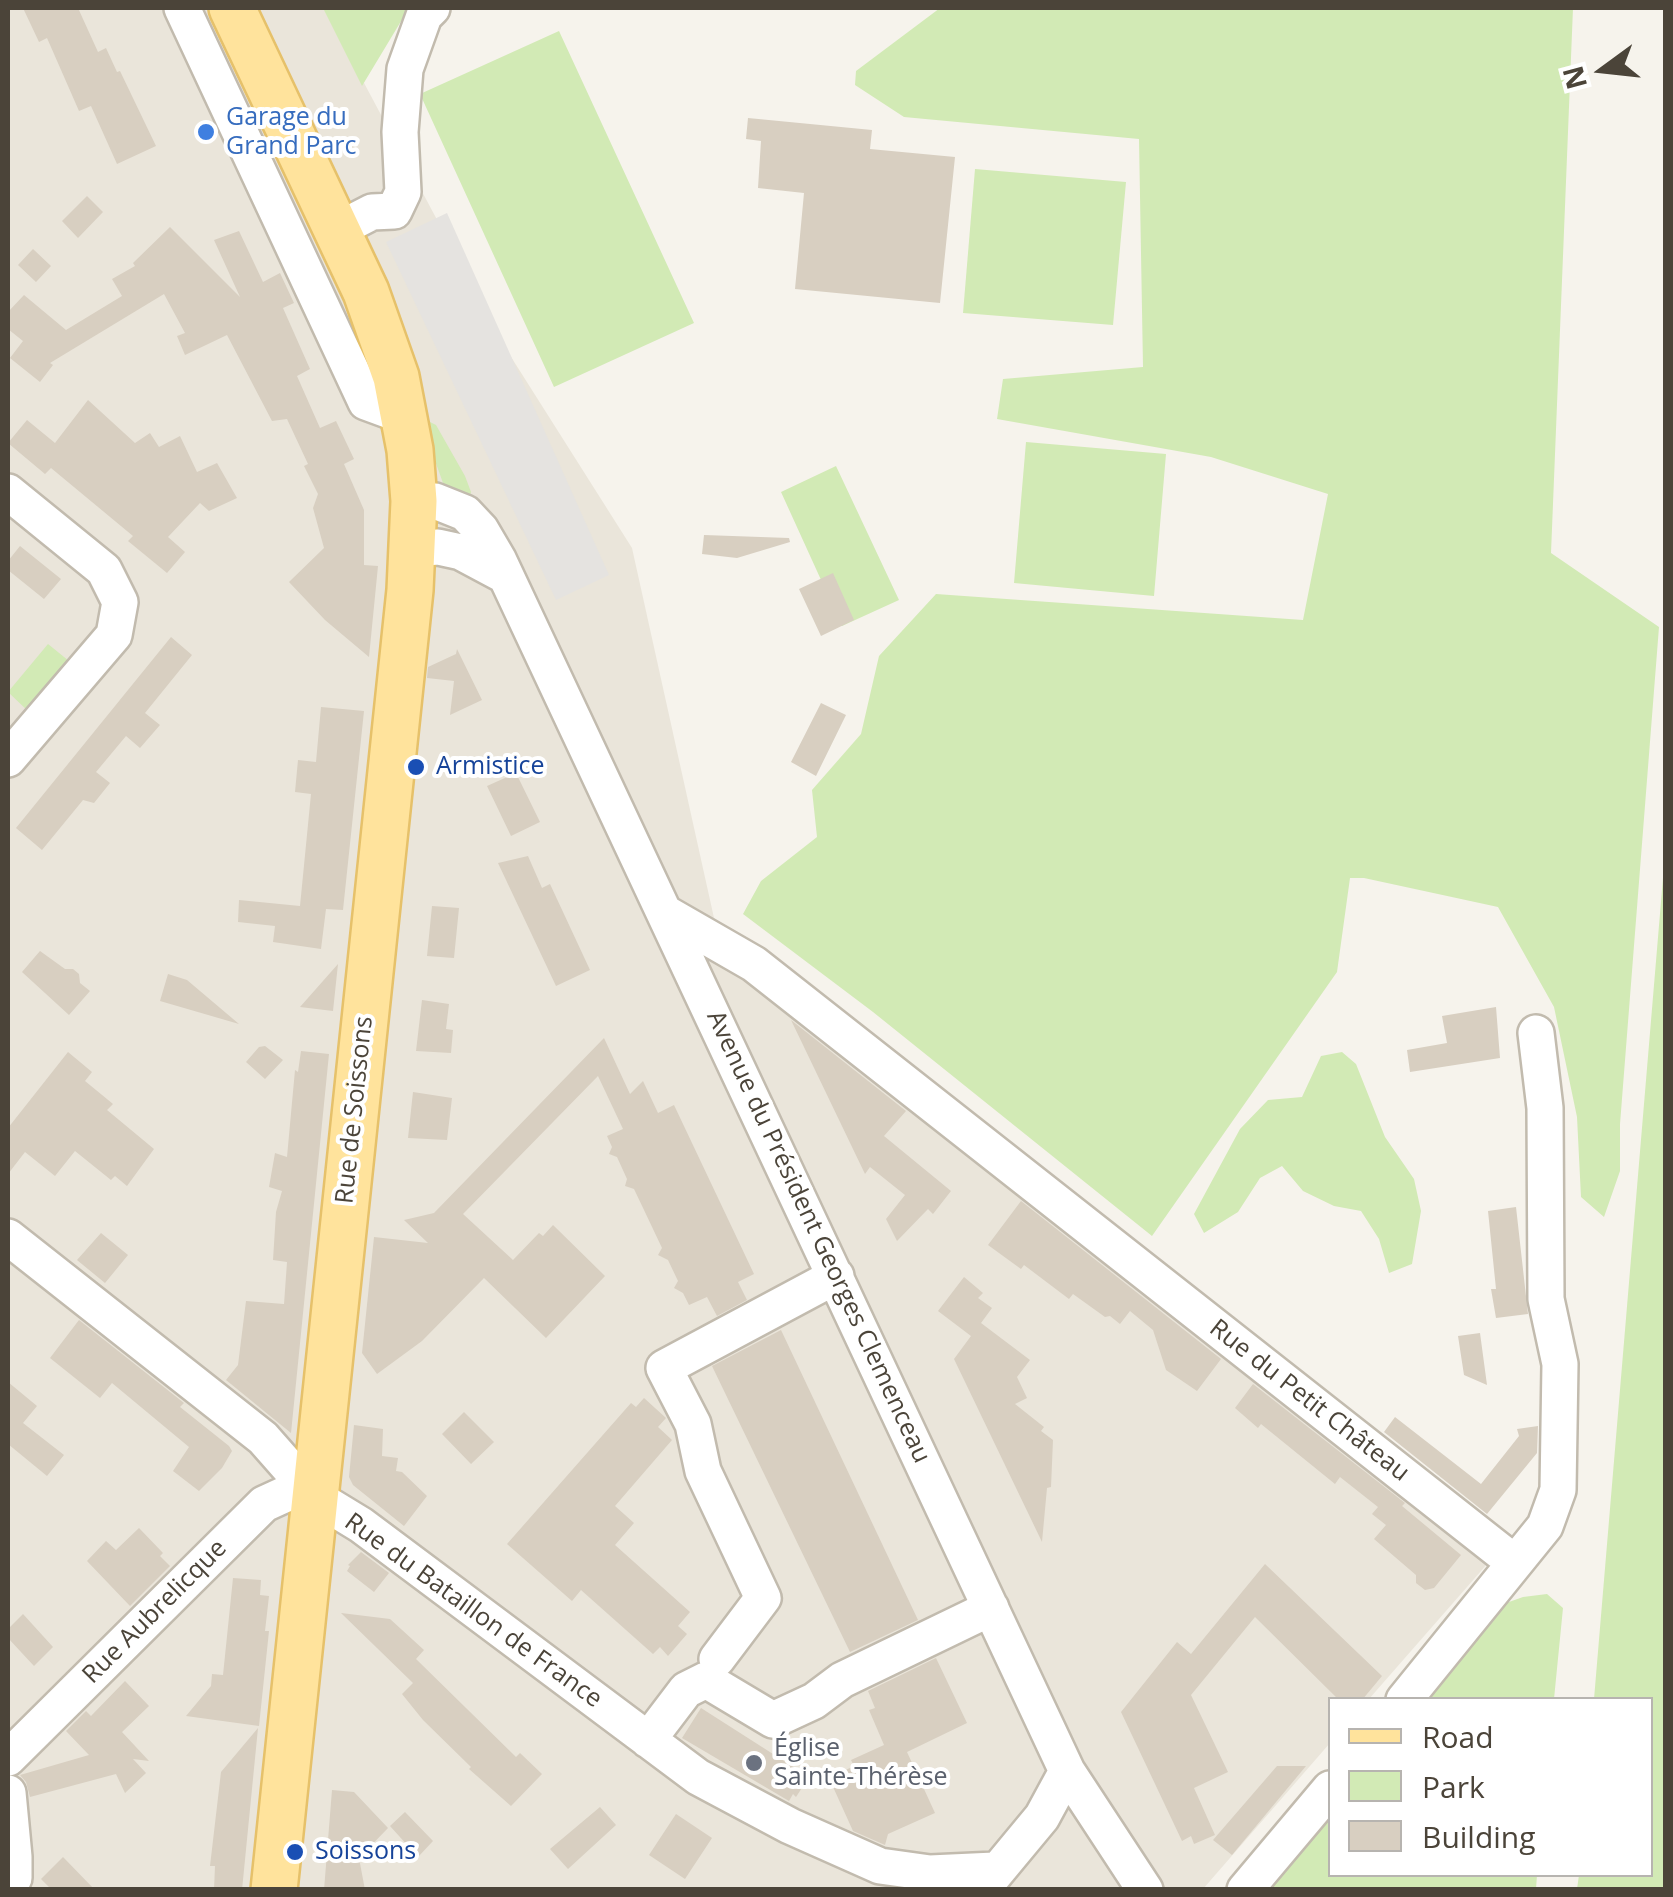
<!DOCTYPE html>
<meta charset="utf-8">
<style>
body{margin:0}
#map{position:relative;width:1673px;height:1897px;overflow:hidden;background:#f6f3ec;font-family:"Open Sans",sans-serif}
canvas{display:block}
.frame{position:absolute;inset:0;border:10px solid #4b4439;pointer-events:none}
.legend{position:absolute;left:1328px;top:1697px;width:325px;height:180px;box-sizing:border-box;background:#fff;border:2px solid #b7b4b0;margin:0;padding:12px 18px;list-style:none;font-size:30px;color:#4b4439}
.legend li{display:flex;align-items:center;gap:20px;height:50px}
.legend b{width:50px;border:2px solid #b7b4b0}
.north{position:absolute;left:1553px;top:20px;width:100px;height:100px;-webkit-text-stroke:8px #fff;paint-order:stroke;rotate:255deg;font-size:28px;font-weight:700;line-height:40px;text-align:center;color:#4b4439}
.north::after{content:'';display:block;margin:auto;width:35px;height:45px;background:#4b4439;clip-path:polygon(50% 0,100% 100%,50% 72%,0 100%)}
</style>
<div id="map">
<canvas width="1673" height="1897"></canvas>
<div class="frame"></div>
<ul class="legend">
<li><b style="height:12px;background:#ffe39c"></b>Road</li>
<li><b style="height:28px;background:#d2eab5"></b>Park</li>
<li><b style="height:28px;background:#d8cfc1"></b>Building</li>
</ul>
<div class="north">N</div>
</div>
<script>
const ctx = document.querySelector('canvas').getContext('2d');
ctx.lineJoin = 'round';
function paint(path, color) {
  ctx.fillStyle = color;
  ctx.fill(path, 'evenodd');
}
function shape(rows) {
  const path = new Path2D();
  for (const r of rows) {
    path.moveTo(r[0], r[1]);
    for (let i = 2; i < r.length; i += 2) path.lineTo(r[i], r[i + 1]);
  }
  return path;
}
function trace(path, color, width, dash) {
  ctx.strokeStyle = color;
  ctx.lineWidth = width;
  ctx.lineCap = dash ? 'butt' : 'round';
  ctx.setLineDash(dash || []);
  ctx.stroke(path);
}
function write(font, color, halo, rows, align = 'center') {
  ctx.font = font + ' "Open Sans",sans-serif';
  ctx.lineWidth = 8;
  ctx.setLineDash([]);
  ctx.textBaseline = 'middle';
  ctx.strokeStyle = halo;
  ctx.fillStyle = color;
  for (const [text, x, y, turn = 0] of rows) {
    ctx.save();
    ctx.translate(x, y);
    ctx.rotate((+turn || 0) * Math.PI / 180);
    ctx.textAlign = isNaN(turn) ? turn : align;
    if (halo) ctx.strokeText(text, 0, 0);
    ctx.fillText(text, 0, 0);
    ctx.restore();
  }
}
paint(shape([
 [8,8,324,8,506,349,632,548,714,918,1495,1555,1369,1699,1330,1700,1330,1743,1203,1889,8,1890]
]), '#eae5da');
paint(shape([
 [323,8,409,8,362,86],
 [940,8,1573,8,1551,553,1659,627,1620,1124,1620,1171,1604,1217,1581,1197,1577,1117,1554,1007,1498,907,1364,878,1350,878,1337,972,1152,1236,873,1012,743,914,761,881,817,837,812,790,861,734,879,656,936,594,1303,620,1328,494,1211,457,997,419,1003,379,1143,367,1139,139,904,117,855,85,856,71],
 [559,31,694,323,554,387,420,94],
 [975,169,1126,182,1113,325,963,313],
 [428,421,436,425,465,476,471,492,468,503,443,483,433,455],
 [1026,442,1166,454,1154,596,1014,583],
 [836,466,899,600,842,626,781,492],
 [48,644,69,661,28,711,8,692],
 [1665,854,1665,1889,1577,1889,1579,1875,1650,1874,1650,1700,1594,1699],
 [1342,1052,1356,1064,1385,1137,1414,1179,1421,1211,1412,1264,1389,1273,1379,1239,1361,1211,1334,1206,1303,1191,1282,1166,1260,1178,1238,1212,1204,1233,1194,1214,1240,1129,1268,1100,1302,1097,1321,1056],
 [1547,1594,1563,1608,1554,1699,1415,1700,1492,1608,1523,1597],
 [1330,1799,1330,1874,1537,1875,1536,1889,1254,1890]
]), '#d2eab5');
paint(shape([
 [447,213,609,575,556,600,386,242]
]), '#e5e3e0');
paint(shape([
 [23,8,78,8,98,52,106,48,117,72,120,71,156,146,117,164,91,106,79,111,47,38,39,42],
 [748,118,872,130,870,149,955,157,940,303,795,289,804,193,758,188,761,141,746,139],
 [87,196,103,212,78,238,62,221],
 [170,227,240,297,214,240,239,231,263,282,280,273,294,303,283,308,310,369,297,376,320,428,336,421,354,459,344,464,364,510,364,565,378,566,369,657,325,620,289,582,324,548,313,508,318,494,304,466,308,464,287,419,272,421,227,335,185,355,177,336,185,333,164,294,50,363,53,365,40,382,10,358,23,341,8,329,8,312,24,295,66,330,122,296,112,279,135,266,133,263],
 [33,249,51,266,36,282,18,265],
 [88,400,135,443,150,433,159,447,180,436,197,472,217,463,237,498,209,511,200,503,168,537,185,552,167,573,128,541,133,536,51,468,45,474,8,443,27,420,55,443],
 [704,535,789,538,790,542,737,558,702,554],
 [20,546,61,579,44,599,8,570,8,561],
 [833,573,854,620,821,636,799,589],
 [171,637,192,655,145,713,160,725,140,748,126,736,96,772,110,783,94,803,83,800,42,850,16,828],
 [457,649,482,700,450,715,454,681,427,678,428,667,456,654],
 [821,703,846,715,816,776,791,762],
 [321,707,364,711,343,910,326,909,321,949,273,942,275,926,238,922,239,900,300,906,311,794,295,792,298,760,316,762],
 [516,773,540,822,511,836,487,786],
 [528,856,542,888,550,884,590,970,556,986,498,863],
 [432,906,459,908,454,958,427,956],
 [40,951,65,969,73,969,79,974,80,983,90,991,69,1015,22,972],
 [338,964,333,1011,300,1007],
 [168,974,187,980,239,1024,160,1001],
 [422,1000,449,1004,446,1029,453,1030,451,1053,416,1051],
 [1496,1007,1500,1058,1410,1072,1407,1050,1447,1043,1442,1016],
 [791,1020,906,1111,884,1136,951,1191,933,1214,928,1209,897,1241,886,1219,905,1195,870,1167,865,1174],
 [604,1038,630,1094,643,1081,658,1113,674,1105,754,1274,738,1282,747,1300,717,1316,707,1297,689,1305,683,1293,674,1288,678,1281,668,1260,658,1255,662,1248,644,1210,634,1189,625,1186,627,1179,617,1157,609,1154,612,1147,607,1136,623,1129,598,1076,463,1214,513,1260,539,1233,543,1236,553,1225,605,1276,546,1338,484,1278,422,1341,377,1374,362,1353,374,1237,428,1243,404,1220,434,1213],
 [265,1046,283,1060,265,1079,246,1062,259,1047],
 [301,1051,329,1054,291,1433,226,1380,238,1365,246,1301,284,1304,287,1262,273,1260,276,1212,282,1191,269,1187,275,1153,287,1157,295,1070,298,1072],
 [68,1052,92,1072,85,1081,113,1104,107,1110,154,1149,127,1186,115,1176,111,1180,75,1151,55,1176,25,1152,8,1174,8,1128],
 [413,1092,452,1098,447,1140,408,1138],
 [1021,1201,1221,1359,1197,1391,1166,1370,1153,1330,1130,1311,1120,1324,1110,1316,1105,1317,1073,1294,1069,1299,1024,1265,1021,1269,988,1245],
 [1516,1207,1528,1314,1496,1318,1491,1289,1496,1289,1488,1211],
 [101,1233,128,1255,105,1283,77,1260],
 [964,1277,983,1293,978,1298,992,1308,981,1323,1030,1360,1017,1377,1027,1398,1015,1404,1044,1427,1041,1431,1053,1440,1051,1487,1047,1488,1042,1542,954,1359,971,1336,938,1311],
 [79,1320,184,1403,180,1407,229,1446,232,1451,222,1468,199,1491,173,1471,189,1447,112,1383,100,1398,50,1358],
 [781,1330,918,1620,850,1652,712,1366],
 [1480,1333,1487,1385,1464,1375,1458,1336],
 [8,1382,37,1406,23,1423,64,1455,47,1476,8,1444],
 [1253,1384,1405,1503,1402,1506,1461,1555,1434,1588,1425,1590,1416,1583,1416,1575,1374,1539,1386,1525,1372,1514,1378,1507,1340,1477,1335,1484,1261,1424,1258,1428,1235,1408],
 [644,1398,666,1418,658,1427,672,1440,615,1506,634,1523,615,1545,690,1612,678,1626,687,1634,668,1656,660,1647,653,1654,581,1590,572,1601,507,1544,631,1403,636,1407],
 [464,1412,494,1442,471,1464,442,1434],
 [1395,1417,1481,1484,1519,1436,1517,1429,1538,1426,1537,1453,1487,1514,1384,1432],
 [354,1425,383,1429,382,1456,398,1458,396,1471,402,1472,427,1496,404,1526,353,1485,349,1477],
 [139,1528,163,1553,160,1556,170,1566,130,1606,87,1561,106,1541,116,1550],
 [361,1552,389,1573,374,1592,347,1571,350,1566,348,1565],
 [1265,1564,1382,1676,1362,1700,1339,1700,1255,1617,1191,1695,1228,1772,1194,1788,1215,1835,1194,1844,1191,1836,1182,1841,1121,1712,1177,1642,1191,1654],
 [233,1578,261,1580,260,1595,269,1596,265,1631,269,1631,259,1726,186,1716,211,1686,212,1674,223,1675],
 [341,1613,390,1619,424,1650,416,1659,516,1757,520,1753,542,1774,511,1806,469,1769,471,1767,423,1720,402,1694,413,1683],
 [23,1614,53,1647,34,1666,8,1638,8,1629],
 [936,1658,967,1723,907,1752,935,1813,888,1834,885,1845,853,1831,829,1778,854,1766,851,1760,884,1745,869,1710,875,1708,868,1691],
 [125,1681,149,1706,122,1732,149,1761,133,1759,146,1773,125,1793,116,1774,30,1797,26,1782,20,1775,89,1755,66,1731,86,1711,91,1716],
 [701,1708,809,1777,796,1797,793,1794,789,1801,682,1738],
 [258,1728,242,1890,214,1890,215,1866,210,1866,221,1772],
 [1277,1766,1306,1766,1232,1855,1213,1840],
 [332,1790,354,1792,388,1828,359,1858,365,1890,324,1890],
 [600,1807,616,1825,568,1869,550,1849],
 [405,1812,433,1841,418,1857,390,1826],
 [676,1814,712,1838,685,1879,649,1855],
 [63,1857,95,1890,52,1890,41,1879]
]), '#d8cfc1');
const minor = shape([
 [182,8,366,402,404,416],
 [339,229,372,212,394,211,403,192,400,132,405,69,424,16,432,8],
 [8,492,104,570,120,602,114,635,8,759],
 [414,501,435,501,465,513,481,530,498,559,1067,1771,1145,1890],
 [412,549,438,547,461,552,506,576],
 [667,914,754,964,1515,1563],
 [8,1237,263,1438,315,1497,361,1525,698,1777,790,1826,880,1866,930,1873,995,1870],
 [717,1659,763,1598,703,1471,693,1424,664,1368,836,1276],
 [1404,1700,1545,1526,1558,1490,1560,1364,1546,1299,1545,1108,1536,1033],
 [648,1740,686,1690,706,1680,773,1720,814,1701,842,1680,991,1608],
 [8,1758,264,1504,288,1493,315,1497],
 [8,1793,14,1857,14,1878,8,1888],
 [984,1887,1042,1817,1067,1771],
 [1245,1890,1330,1789]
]);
const major = shape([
 [232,8,366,292,396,377,410,450,414,501,410,590,274,1890]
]);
trace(minor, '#c2bbae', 40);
trace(major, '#e6c16a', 50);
trace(minor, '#fff', 35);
trace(major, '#ffe39c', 45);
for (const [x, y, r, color] of [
 [206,132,10,"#3f7fe0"],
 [416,767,10,"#1a4fb4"],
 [754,1763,10,"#6b7280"],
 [295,1852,10,"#1a4fb4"]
]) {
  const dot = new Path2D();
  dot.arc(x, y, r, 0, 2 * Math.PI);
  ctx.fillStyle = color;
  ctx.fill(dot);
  trace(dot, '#fff', 4);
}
write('25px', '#366cbe', '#fff', [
 ["Garage du",226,118],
 ["Grand Parc",226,147]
], 'left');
write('25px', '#164399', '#fff', [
 ["Armistice",436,767],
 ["Soissons",315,1852]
], 'left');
write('25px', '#4b4439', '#fff', [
 ["Rue de Soissons",355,1110,-84],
 ["Avenue du Président Georges Clemenceau",818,1237,65],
 ["Rue du Petit Château",1309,1401,38],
 ["Rue du Bataillon de France",473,1611,36],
 ["Rue Aubrelicque",155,1612,-45]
]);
write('25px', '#5b616d', '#fff', [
 ["Église",774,1749],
 ["Sainte-Thérèse",774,1778]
], 'left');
</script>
